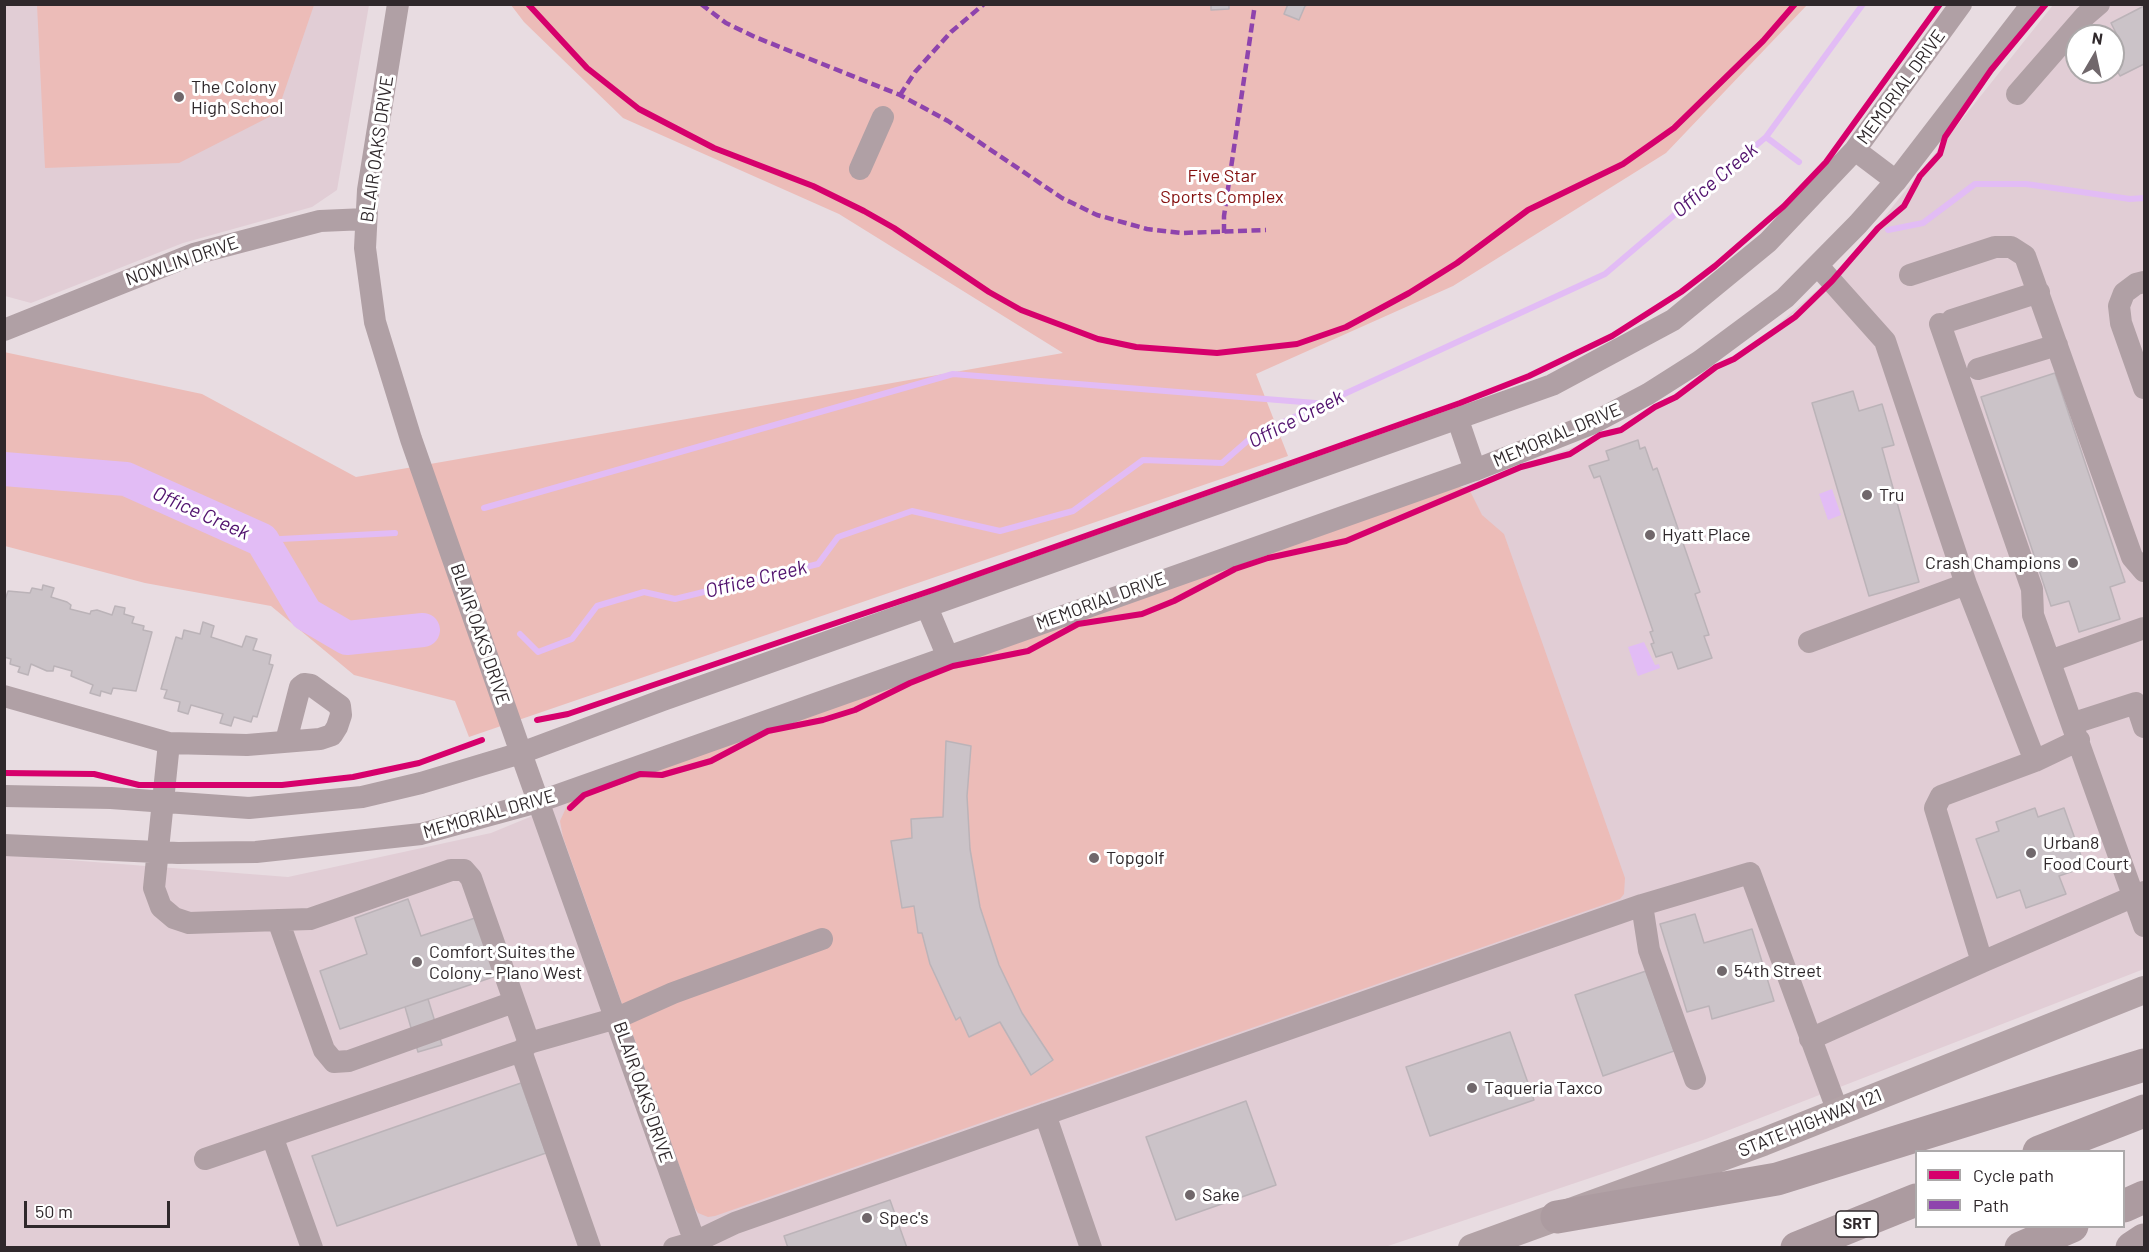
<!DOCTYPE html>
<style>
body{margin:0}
#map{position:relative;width:2149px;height:1252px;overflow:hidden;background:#e8dce1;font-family:Barlow,sans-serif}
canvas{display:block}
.frame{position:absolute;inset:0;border:6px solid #2f282b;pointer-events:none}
.legend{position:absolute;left:1915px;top:1150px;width:210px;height:78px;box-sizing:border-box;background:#fff;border:2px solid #aca9aa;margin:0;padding:8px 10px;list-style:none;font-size:18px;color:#2f282b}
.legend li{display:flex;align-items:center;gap:12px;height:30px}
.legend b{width:30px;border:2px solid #aca9aa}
.north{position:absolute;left:2065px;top:24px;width:60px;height:60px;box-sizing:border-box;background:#fff;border:2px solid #aca9aa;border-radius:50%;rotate:9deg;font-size:16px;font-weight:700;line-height:24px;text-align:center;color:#2f282b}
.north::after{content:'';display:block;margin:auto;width:21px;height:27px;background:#70676b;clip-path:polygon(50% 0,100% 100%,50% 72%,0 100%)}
.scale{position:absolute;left:24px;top:1201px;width:146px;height:27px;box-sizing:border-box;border:3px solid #2f282b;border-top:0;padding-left:8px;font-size:18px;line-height:21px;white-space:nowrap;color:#2f282b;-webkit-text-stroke:4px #fff;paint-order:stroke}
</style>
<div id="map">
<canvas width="2149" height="1252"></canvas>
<div class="frame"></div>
<ul class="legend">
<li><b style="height:8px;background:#d6006c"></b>Cycle path</li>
<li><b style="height:8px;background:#8e44ad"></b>Path</li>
</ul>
<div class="north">N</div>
<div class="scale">50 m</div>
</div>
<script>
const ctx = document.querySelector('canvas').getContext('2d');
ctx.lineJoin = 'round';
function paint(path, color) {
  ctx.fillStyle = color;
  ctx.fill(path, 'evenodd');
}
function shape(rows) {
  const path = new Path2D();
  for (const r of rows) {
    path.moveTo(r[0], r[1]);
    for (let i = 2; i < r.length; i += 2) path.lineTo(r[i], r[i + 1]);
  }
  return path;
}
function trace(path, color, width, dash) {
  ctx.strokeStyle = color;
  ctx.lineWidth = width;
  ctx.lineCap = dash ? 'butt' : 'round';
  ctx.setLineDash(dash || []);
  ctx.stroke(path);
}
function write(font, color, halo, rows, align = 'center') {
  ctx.font = font + ' Barlow,sans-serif';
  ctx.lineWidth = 6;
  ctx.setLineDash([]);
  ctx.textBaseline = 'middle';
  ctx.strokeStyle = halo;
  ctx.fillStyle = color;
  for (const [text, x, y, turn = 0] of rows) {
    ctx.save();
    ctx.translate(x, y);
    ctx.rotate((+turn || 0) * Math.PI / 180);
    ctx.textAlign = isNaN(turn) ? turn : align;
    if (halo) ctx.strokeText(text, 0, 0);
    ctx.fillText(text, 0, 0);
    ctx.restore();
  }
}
paint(shape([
 [4,5,369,5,337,190,312,207,183,243,31,303,5,296],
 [2053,5,2144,5,2144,969,1706,1139,1385,1247,5,1247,4,855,288,877,491,833,576,798,1611,434,1742,356,1847,264],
 [2077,36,2113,36,2113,72,2077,72]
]), '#e1cdd5');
paint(shape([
 [37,5,37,4,314,5,277,113,179,163,45,168],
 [511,5,1807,5,1666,153,1453,286,1256,374,1288,456,469,737,455,701,354,675,271,606,145,583,5,546,4,352,202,394,356,477,1063,353,839,214,623,118,524,22],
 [1456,486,1466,488,1471,493,1482,515,1504,534,1625,878,1624,894,1620,899,715,1216,708,1217,698,1213,694,1207,563,837,560,821,570,799]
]), '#ecbcb8');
paint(shape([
 [1832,489,1841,515,1828,520,1819,494],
 [1644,642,1655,665,1659,664,1660,668,1638,676,1628,647]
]), '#e2bcf5');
trace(shape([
 [1766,137,1799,162],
 [1888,230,1923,223,1975,184,2026,184,2130,199,2144,198],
 [484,508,953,374,1328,404],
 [262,540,395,533],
 [520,634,538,652,572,639,597,606,644,592,675,599,818,564,838,537,912,511,1000,531,1073,511,1143,460,1222,463,1253,436,1605,274,1766,137,1863,4]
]), '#e2bcf5', 6);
trace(shape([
 [4,469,126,479,262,540,306,614,347,638,423,630]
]), '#e2bcf5', 34);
const building = shape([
 [1211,4,1229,4,1229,9,1211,10,1211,4],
 [1288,4,1309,4,1305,6,1299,20,1284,14,1288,4],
 [2144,6,2144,64,2120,76,2113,63,2113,39,2118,37,2111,23,2144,6],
 [2055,373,2125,582,2110,587,2120,619,2079,632,2069,601,2051,606,1981,397,2055,373],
 [1853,391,1859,411,1882,404,1894,445,1882,448,1919,582,1869,596,1812,403,1853,391],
 [1638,440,1640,449,1645,447,1653,470,1657,468,1700,592,1695,594,1709,635,1704,636,1712,658,1678,669,1672,652,1656,657,1651,644,1654,643,1650,632,1653,631,1600,476,1594,478,1589,466,1609,460,1606,451,1638,440],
 [43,585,54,588,51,597,67,602,71,605,70,609,90,614,91,611,97,610,112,615,115,606,125,608,124,614,134,617,132,623,144,626,143,630,152,632,136,691,113,688,111,694,101,691,100,696,90,693,93,685,71,676,72,671,54,666,53,671,47,671,31,664,28,675,18,672,20,667,10,664,11,659,4,657,4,603,8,591,30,593,32,588,42,590,43,585],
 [203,622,214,626,211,637,242,647,246,636,257,639,253,650,271,655,269,664,273,665,257,717,253,716,251,722,234,717,231,726,220,723,223,714,191,705,188,714,178,711,180,702,164,698,167,690,161,689,176,637,182,639,184,630,200,634,203,622],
 [946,741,971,746,967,796,970,849,980,907,999,965,1022,1013,1053,1060,1031,1075,1000,1022,969,1037,960,1017,956,1020,930,964,922,933,918,933,914,906,902,908,891,841,912,838,911,819,943,817,946,741],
 [2035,808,2038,817,2064,808,2085,867,2059,876,2066,894,2026,908,2020,890,1997,898,1976,839,1999,831,1996,822,2035,808],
 [408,899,421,936,475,918,496,976,340,1029,320,971,367,954,355,918,408,899],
 [1695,914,1704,943,1752,929,1774,1001,1712,1019,1709,1006,1687,1012,1660,924,1695,914],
 [1646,971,1674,1051,1603,1076,1575,995,1646,971],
 [428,999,442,1045,418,1052,405,1007,428,999],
 [1510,1032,1534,1100,1430,1136,1406,1067,1510,1032],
 [521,1083,546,1153,337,1226,312,1156,521,1083],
 [1246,1101,1276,1185,1176,1220,1146,1137,1246,1101],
 [890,1200,907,1248,788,1248,784,1236,890,1200]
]);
paint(building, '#cbc3c8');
trace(building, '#bbb3b8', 1.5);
trace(shape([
 [398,4,368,190,365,248,375,322,411,439,521,753,697,1248],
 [2017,94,2085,16,2099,4],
 [1855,150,1896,181],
 [860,169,883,117],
 [1910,275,1995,247,2011,247,2025,256,2132,557,2144,571],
 [2144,282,2136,284,2124,293,2119,306,2121,323,2144,388],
 [1952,320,2039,292],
 [1940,324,2032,589,2033,615,2144,926],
 [4,330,194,254,320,221,366,219],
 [1978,369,2057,345],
 [1458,420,1475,470],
 [1966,584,2035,761],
 [927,607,947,655],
 [1809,642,1966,584,1885,341,1818,266],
 [2050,661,2144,628],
 [4,696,169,743,247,745,320,739,332,735,337,727,341,715,340,706,311,685,304,684,300,687,286,741],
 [2074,723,2136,703,2144,727],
 [2079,740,2035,761,1941,796,1935,808,1982,962,2144,892],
 [169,743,154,888,161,907,174,918,189,923,310,919,451,870,464,870,471,878,529,1043,617,1018,673,993,822,939],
 [4,796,111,798,249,808,362,797,421,783,521,753,663,700,1552,385,1673,320,1768,242,1855,150,1961,4],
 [4,845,178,853,256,852,421,834,538,802,1475,470,1591,424,1648,394,1700,361,1785,298,1858,224,1896,181,2032,4],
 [1642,905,1649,950,1695,1079],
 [278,920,324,1050,334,1062,349,1061,514,1002],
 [1810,1039,1982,962],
 [529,1043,521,1051,590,1248],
 [1045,1114,1091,1248],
 [272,1136,312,1248],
 [205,1159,521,1051],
 [674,1248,695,1242,735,1223,1516,949,1642,905,1750,873,1838,1112]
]), '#b0a0a5', 22);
trace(shape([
 [1472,1248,1763,1142,2144,990]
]), '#b2a2a6', 28);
trace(shape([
 [2039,1152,2144,1111],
 [2124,1206,2144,1197],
 [1557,1217,1777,1179,2144,1065],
 [1797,1248,1916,1200],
 [2021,1248,2072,1226],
 [2132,1248,2144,1240]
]), '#ac9ba0', 33);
trace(shape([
 [701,4,726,23,755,37,900,95,948,121,1062,198,1097,215,1147,229,1182,233,1266,230],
 [900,95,915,72,951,32,984,4],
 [1224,233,1224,216,1255,4]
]), '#8e44ad', 4.5, [9, 4.5]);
trace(shape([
 [528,4,587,68,639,109,714,148,813,186,864,211,894,228,989,292,1021,310,1098,339,1136,347,1217,353,1297,344,1346,327,1409,293,1457,263,1528,210,1623,164,1674,128,1763,41,1795,4],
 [537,720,568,714,936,589,1460,403,1529,376,1612,336,1681,292,1715,266,1784,206,1826,162,1940,4],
 [4,773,94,774,139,785,282,785,353,777,419,763,482,740],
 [570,808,584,795,640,774,662,775,711,761,768,731,823,720,855,710,910,683,953,666,1028,651,1078,624,1142,614,1174,601,1235,569,1268,558,1346,541,1521,467,1570,454,1600,435,1621,430,1655,407,1676,397,1716,367,1734,359,1795,317,1832,281,1878,228,1904,206,1920,176,1940,154,1945,137,1991,70,2046,4]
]), '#d6006c', 6);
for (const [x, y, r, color] of [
 [179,97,6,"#70676b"],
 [1867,495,6,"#70676b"],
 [1650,535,6,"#70676b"],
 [2073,563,6,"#70676b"],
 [2031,853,6,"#70676b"],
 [1094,858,6,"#70676b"],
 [417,962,6,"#70676b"],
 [1722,971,6,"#70676b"],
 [1472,1088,6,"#70676b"],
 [1190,1195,6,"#70676b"],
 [867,1218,6,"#70676b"]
]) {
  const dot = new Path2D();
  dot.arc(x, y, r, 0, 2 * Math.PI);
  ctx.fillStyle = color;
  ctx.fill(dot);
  trace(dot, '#fff', 2);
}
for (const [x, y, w] of [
 [1857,1224,42]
]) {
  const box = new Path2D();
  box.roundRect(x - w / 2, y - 13, w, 26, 4.5);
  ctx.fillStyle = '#fff';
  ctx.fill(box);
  trace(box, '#2f282b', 1.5);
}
write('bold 16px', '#2f282b', null, [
 ["SRT",1857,1224]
]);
write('18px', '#2f282b', '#fff', [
 ["The Colony",191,87],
 ["High School",191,108],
 ["Tru",1879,495],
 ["Hyatt Place",1662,535],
 ["Crash Champions",2061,563,"right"],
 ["Urban8",2043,843],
 ["Food Court",2043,864],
 ["Topgolf",1106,858],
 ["Comfort Suites the",429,952],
 ["Colony - Plano West",429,973],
 ["54th Street",1734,971],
 ["Taqueria Taxco",1484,1088],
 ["Sake",1202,1195],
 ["Spec's",879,1218]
], 'left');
write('18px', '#2f282b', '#fff', [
 ["MEMORIAL DRIVE",1901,87,-54],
 ["BLAIR OAKS DRIVE",377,149,-82],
 ["NOWLIN DRIVE",182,261,-19],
 ["MEMORIAL DRIVE",1557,435,-23],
 ["MEMORIAL DRIVE",1101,601,-20],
 ["BLAIR OAKS DRIVE",480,634,71],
 ["MEMORIAL DRIVE",489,814,-16],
 ["BLAIR OAKS DRIVE",643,1092,71],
 ["STATE HIGHWAY 121",1810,1123,-22]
]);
write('18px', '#840f0e', '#fff', [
 ["Five Star",1222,176],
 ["Sports Complex",1222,197]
]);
write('italic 20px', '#51126e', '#fff', [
 ["Office Creek",1715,180,-40],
 ["Office Creek",1296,419,-27],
 ["Office Creek",201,513,24],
 ["Office Creek",756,579,-14]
]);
</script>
